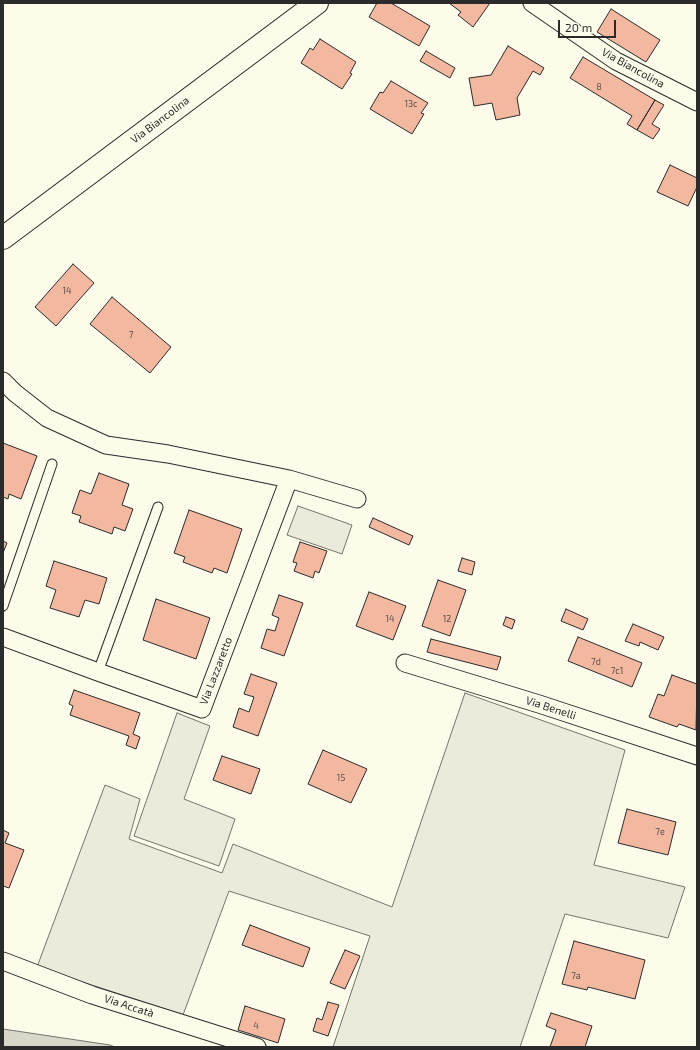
<!DOCTYPE html>
<meta charset="utf-8">
<style>
body{margin:0}
#map{position:relative;width:700px;height:1050px;overflow:hidden;background:#fdfbea;font-family:"Exo 2",sans-serif}
canvas{display:block}
.frame{position:absolute;inset:0;border:4px solid #2b2b2b;pointer-events:none}
.scale{position:absolute;left:558px;top:20px;width:58px;height:18px;box-sizing:border-box;border:2px solid #2b2b2b;border-top:0;padding-left:5px;font-size:12px;line-height:14px;white-space:nowrap;color:#2b2b2b;-webkit-text-stroke:3px #fdfbea;paint-order:stroke}
</style>
<div id="map">
<canvas width="700" height="1050"></canvas>
<div class="frame"></div>
<div class="scale">20 m</div>
</div>
<script>
const ctx = document.querySelector('canvas').getContext('2d');
ctx.lineJoin = 'round';
function paint(path, color) {
  ctx.fillStyle = color;
  ctx.fill(path, 'evenodd');
}
function shape(rows) {
  const path = new Path2D();
  for (const r of rows) {
    path.moveTo(r[0], r[1]);
    for (let i = 2; i < r.length; i += 2) path.lineTo(r[i], r[i + 1]);
  }
  return path;
}
function trace(path, color, width, dash) {
  ctx.strokeStyle = color;
  ctx.lineWidth = width;
  ctx.lineCap = dash ? 'butt' : 'round';
  ctx.setLineDash(dash || []);
  ctx.stroke(path);
}
function write(font, color, halo, rows, align = 'center') {
  ctx.font = font + ' "Exo 2",sans-serif';
  ctx.lineWidth = 3;
  ctx.setLineDash([]);
  ctx.textBaseline = 'middle';
  ctx.strokeStyle = halo;
  ctx.fillStyle = color;
  for (const [text, x, y, turn = 0] of rows) {
    ctx.save();
    ctx.translate(x, y);
    ctx.rotate((+turn || 0) * Math.PI / 180);
    ctx.textAlign = isNaN(turn) ? turn : align;
    if (halo) ctx.strokeText(text, 0, 0);
    ctx.fillText(text, 0, 0);
    ctx.restore();
  }
}
const green = shape([
 [465,693,625,750,594,865,685,887,668,938,565,914,520,1047,333,1047,370,936,229,891,183,1015,37,967,105,785,140,799,129,839,222,873,233,844,392,907,465,693]
]);
paint(green, '#ecebdb');
trace(green, '#74746e', 1);
const parking = shape([
 [298,506,352,525,342,554,287,535,298,506],
 [177,713,210,726,184,799,235,819,219,866,134,836,177,713]
]);
paint(parking, '#eceadb');
trace(parking, '#74746e', 1);
const water = shape([
 [3,1029,110,1045,115,1047,3,1047,3,1029]
]);
paint(water, '#d8d7c9');
trace(water, '#74746e', 1);
const building = shape([
 [377,3,391,3,430,26,419,46,369,17,377,3],
 [449,3,490,3,473,27,458,15,461,12,449,3],
 [611,9,660,40,646,62,597,32,611,9],
 [320,39,356,62,350,73,352,74,342,89,301,63,310,48,313,50,320,39],
 [508,46,544,68,540,75,533,71,517,98,520,115,496,120,492,103,474,106,469,78,491,75,508,46],
 [426,51,455,68,450,78,420,61,426,51],
 [583,57,655,100,637,130,627,124,632,116,570,78,583,57],
 [391,81,428,103,421,113,424,114,412,134,370,109,380,92,383,93,391,81],
 [655,100,664,105,652,124,660,129,653,139,637,130,655,100],
 [670,165,697,178,697,187,688,206,657,192,670,165],
 [73,264,94,283,56,326,35,307,73,264],
 [112,297,171,347,150,373,90,324,112,297],
 [3,443,37,456,21,499,9,494,8,499,3,497,3,443],
 [99,473,129,484,122,505,133,509,125,531,114,527,112,534,79,522,81,516,72,513,80,490,91,494,99,473],
 [189,510,242,529,227,573,214,568,212,573,183,562,185,557,174,553,189,510],
 [373,518,413,536,409,545,369,527,373,518],
 [3,541,7,543,3,553,3,541],
 [300,542,327,551,319,573,315,571,313,578,294,571,297,563,293,562,300,542],
 [462,558,475,562,472,575,458,571,462,558],
 [54,561,107,578,99,604,85,600,79,617,50,608,56,590,46,586,54,561],
 [438,580,466,590,450,636,422,626,438,580],
 [369,592,406,606,393,640,356,626,369,592],
 [279,595,303,603,284,656,261,648,267,629,275,631,279,618,272,615,279,595],
 [156,599,210,618,196,659,143,640,156,599],
 [566,609,588,619,583,630,561,621,566,609],
 [506,617,515,620,512,629,503,625,506,617],
 [633,624,664,637,658,650,640,642,639,646,625,641,633,624],
 [578,637,642,663,632,687,568,661,578,637],
 [431,639,501,657,497,670,427,652,431,639],
 [251,674,277,683,258,736,233,727,239,708,249,712,254,697,244,694,251,674],
 [672,675,697,684,696,730,679,724,677,727,649,717,658,694,664,696,672,675],
 [74,690,140,713,133,734,140,737,136,749,126,745,129,736,70,715,73,706,69,704,74,690],
 [323,750,367,769,351,803,308,784,323,750],
 [222,756,260,769,251,794,213,780,222,756],
 [627,809,676,822,668,855,618,843,627,809],
 [3,830,9,833,5,843,24,850,9,888,3,886,3,830],
 [250,925,310,948,303,967,242,945,250,925],
 [574,941,645,960,635,999,588,987,587,990,562,984,574,941],
 [345,950,360,956,345,989,330,983,345,950],
 [328,1002,339,1005,328,1036,313,1031,317,1018,322,1020,328,1002],
 [245,1006,285,1019,278,1043,238,1030,245,1006],
 [551,1013,592,1026,585,1047,550,1047,556,1030,546,1026,551,1013]
]);
paint(building, '#f2b8a0');
trace(building, '#2b2b2b', 1);
const service = shape([
 [3,606,52,464],
 [98,672,158,507]
]);
const minor = shape([
 [532,3,616,61,697,102],
 [3,381,15,393,47,418,106,445,168,454,289,479,357,499],
 [3,637,98,672,202,709,289,479],
 [405,663,539,704,697,756],
 [3,961,92,995,257,1047]
]);
const tertiary = shape([
 [3,238,317,3]
]);
trace(service, '#2b2b2b', 11);
trace(minor, '#2b2b2b', 19);
trace(tertiary, '#2b2b2b', 24);
trace(service, '#fdfbea', 9);
trace(minor, '#fdfbea', 17);
trace(tertiary, '#fdfbea', 22);
write('9px', '#5d4e48', null, [
 ["8",599,87],
 ["13c",411,104],
 ["14",67,291],
 ["7",131,335],
 ["14",390,619],
 ["12",447,619],
 ["7d",596,662],
 ["7c1",617,671],
 ["15",341,778],
 ["7e",660,832],
 ["7a",576,976],
 ["4",256,1026]
]);
write('11px', '#2b2b2b', '#fdfbea', [
 ["Via Biancolina",633,68,29],
 ["Via Biancolina",160,120,-37],
 ["Via Lazzaretto",216,671,-69],
 ["Via Benelli",551,708,18],
 ["Via Accatà",129,1006,18]
]);
</script>
